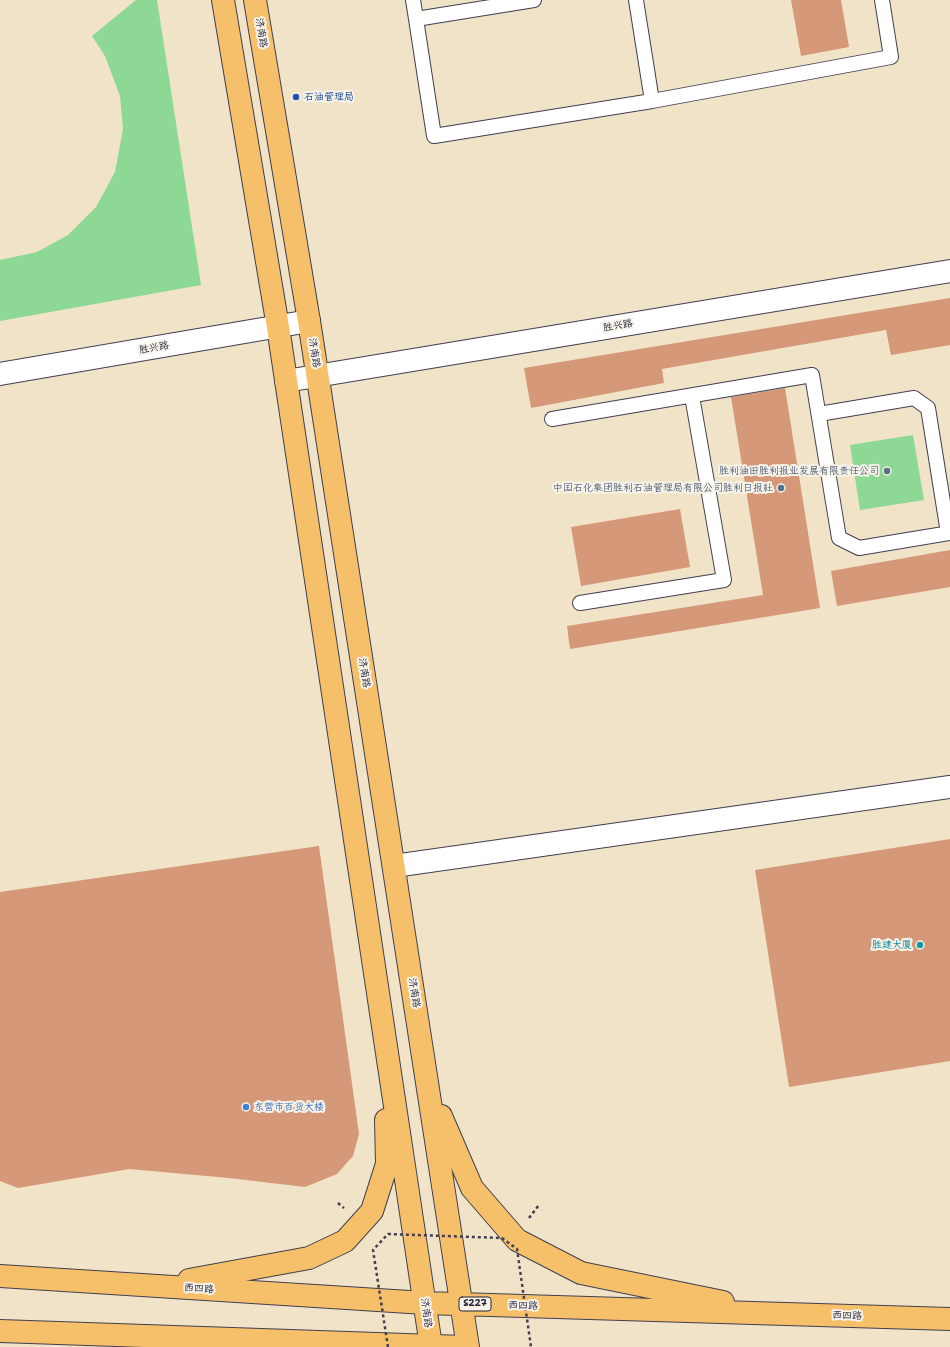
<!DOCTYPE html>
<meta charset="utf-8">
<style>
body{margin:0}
canvas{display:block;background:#f0e3c8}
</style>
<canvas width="950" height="1347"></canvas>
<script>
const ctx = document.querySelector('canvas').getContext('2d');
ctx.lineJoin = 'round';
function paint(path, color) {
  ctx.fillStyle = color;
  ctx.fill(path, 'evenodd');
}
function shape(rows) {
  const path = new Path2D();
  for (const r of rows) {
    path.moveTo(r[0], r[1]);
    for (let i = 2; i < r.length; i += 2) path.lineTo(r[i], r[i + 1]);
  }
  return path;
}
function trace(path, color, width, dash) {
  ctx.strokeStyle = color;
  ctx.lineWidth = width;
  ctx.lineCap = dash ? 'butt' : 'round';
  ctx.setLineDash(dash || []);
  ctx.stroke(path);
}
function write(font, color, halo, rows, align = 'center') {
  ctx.font = font + ' "Shantell Sans","LXGW WenKai TC",sans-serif';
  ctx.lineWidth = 4;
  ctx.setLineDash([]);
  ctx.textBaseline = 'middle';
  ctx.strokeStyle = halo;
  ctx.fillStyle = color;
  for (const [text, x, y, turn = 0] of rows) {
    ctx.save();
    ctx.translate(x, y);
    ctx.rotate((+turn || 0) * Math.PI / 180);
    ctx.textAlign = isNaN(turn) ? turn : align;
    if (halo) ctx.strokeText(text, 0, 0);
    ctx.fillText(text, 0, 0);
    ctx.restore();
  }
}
paint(shape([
 [136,0,157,0,201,285,0,321,0,260,37,252,68,235,96,207,115,172,123,129,120,96,105,56,92,36],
 [913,435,924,500,860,510,850,445]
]), '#8dd895');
paint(shape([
 [791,0,841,0,849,47,801,56],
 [950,298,950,345,891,355,886,330,662,369,664,383,531,408,524,368],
 [785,388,820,608,570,649,567,626,763,595,731,397],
 [680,509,690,567,581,586,571,527],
 [950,550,950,587,837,606,831,571],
 [950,839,950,1061,789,1087,755,870],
 [319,846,359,1134,353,1156,337,1174,305,1187,229,1178,129,1169,18,1188,0,1181,0,892]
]), '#d59878');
const service = shape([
 [413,0,416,19,534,0],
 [636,0,652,101,891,57,882,0],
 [416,19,434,136,652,101],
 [819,414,914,398,928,408,948,533],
 [552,419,812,375,839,538,859,548,950,533],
 [580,603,724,580,692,396]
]);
const minor = shape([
 [286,381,950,271],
 [394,866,950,787]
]);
const tertiary = shape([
 [0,374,309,321]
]);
const primary = shape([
 [223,0,278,327,431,1346],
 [255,0,309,321,468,1347],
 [441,1116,472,1188,517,1240,581,1273,723,1302],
 [0,1276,425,1303,950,1319],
 [189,1280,309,1258,345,1241,372,1211,387,1164,386,1120],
 [0,1331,464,1347]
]);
trace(service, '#413f50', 16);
trace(minor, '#413f50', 24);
trace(tertiary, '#413f50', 24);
trace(primary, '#413f50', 24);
trace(shape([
 [338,1203,344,1208],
 [529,1218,539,1205]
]), '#413f50', 2.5, [3, 3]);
trace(service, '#fff', 14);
trace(minor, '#fff', 22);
trace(tertiary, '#fff', 22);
trace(primary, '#f6c06b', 22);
trace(shape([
 [388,1347,373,1250,388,1234,502,1238,517,1249,531,1347]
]), '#413f50', 2.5, [3, 3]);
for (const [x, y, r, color] of [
 [296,97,4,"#1a4fb4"],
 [887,471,4,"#5c6f8a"],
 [781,488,4,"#5c6f8a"],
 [920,945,4,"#0f9aa8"],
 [246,1107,4,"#3f7fe0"]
]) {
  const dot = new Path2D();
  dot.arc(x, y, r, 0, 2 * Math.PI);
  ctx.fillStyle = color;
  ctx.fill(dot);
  trace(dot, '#f7f3e8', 1.5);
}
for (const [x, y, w] of [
 [475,1304,32]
]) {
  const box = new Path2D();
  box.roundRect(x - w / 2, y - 7, w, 14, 3);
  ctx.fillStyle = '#f7f3e8';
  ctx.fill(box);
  trace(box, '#22223b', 1);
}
write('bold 9px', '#22223b', null, [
 ["S227",475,1304]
]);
write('10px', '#22223b', '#f7f3e8', [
 ["济南路",261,33,81],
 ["胜兴路",618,326,-9],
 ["胜兴路",154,348,-10],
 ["济南路",314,353,81],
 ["济南路",364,673,81],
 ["济南路",414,993,81],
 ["西四路",199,1289,4],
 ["西四路",523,1306,2],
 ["济南路",426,1313,82],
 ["西四路",847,1316,2]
]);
write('10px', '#164399', '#f7f3e8', [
 ["石油管理局",304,97]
], 'left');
write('10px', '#4e5e75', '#f7f3e8', [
 ["胜利油田胜利报业发展有限责任公司",879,471],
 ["中国石化集团胜利石油管理局有限公司胜利日报社",773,488]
], 'right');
write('10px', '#0d838f', '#f7f3e8', [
 ["胜建大厦",912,945]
], 'right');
write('10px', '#366cbe', '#f7f3e8', [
 ["东营市百货大楼",254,1107]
], 'left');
</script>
